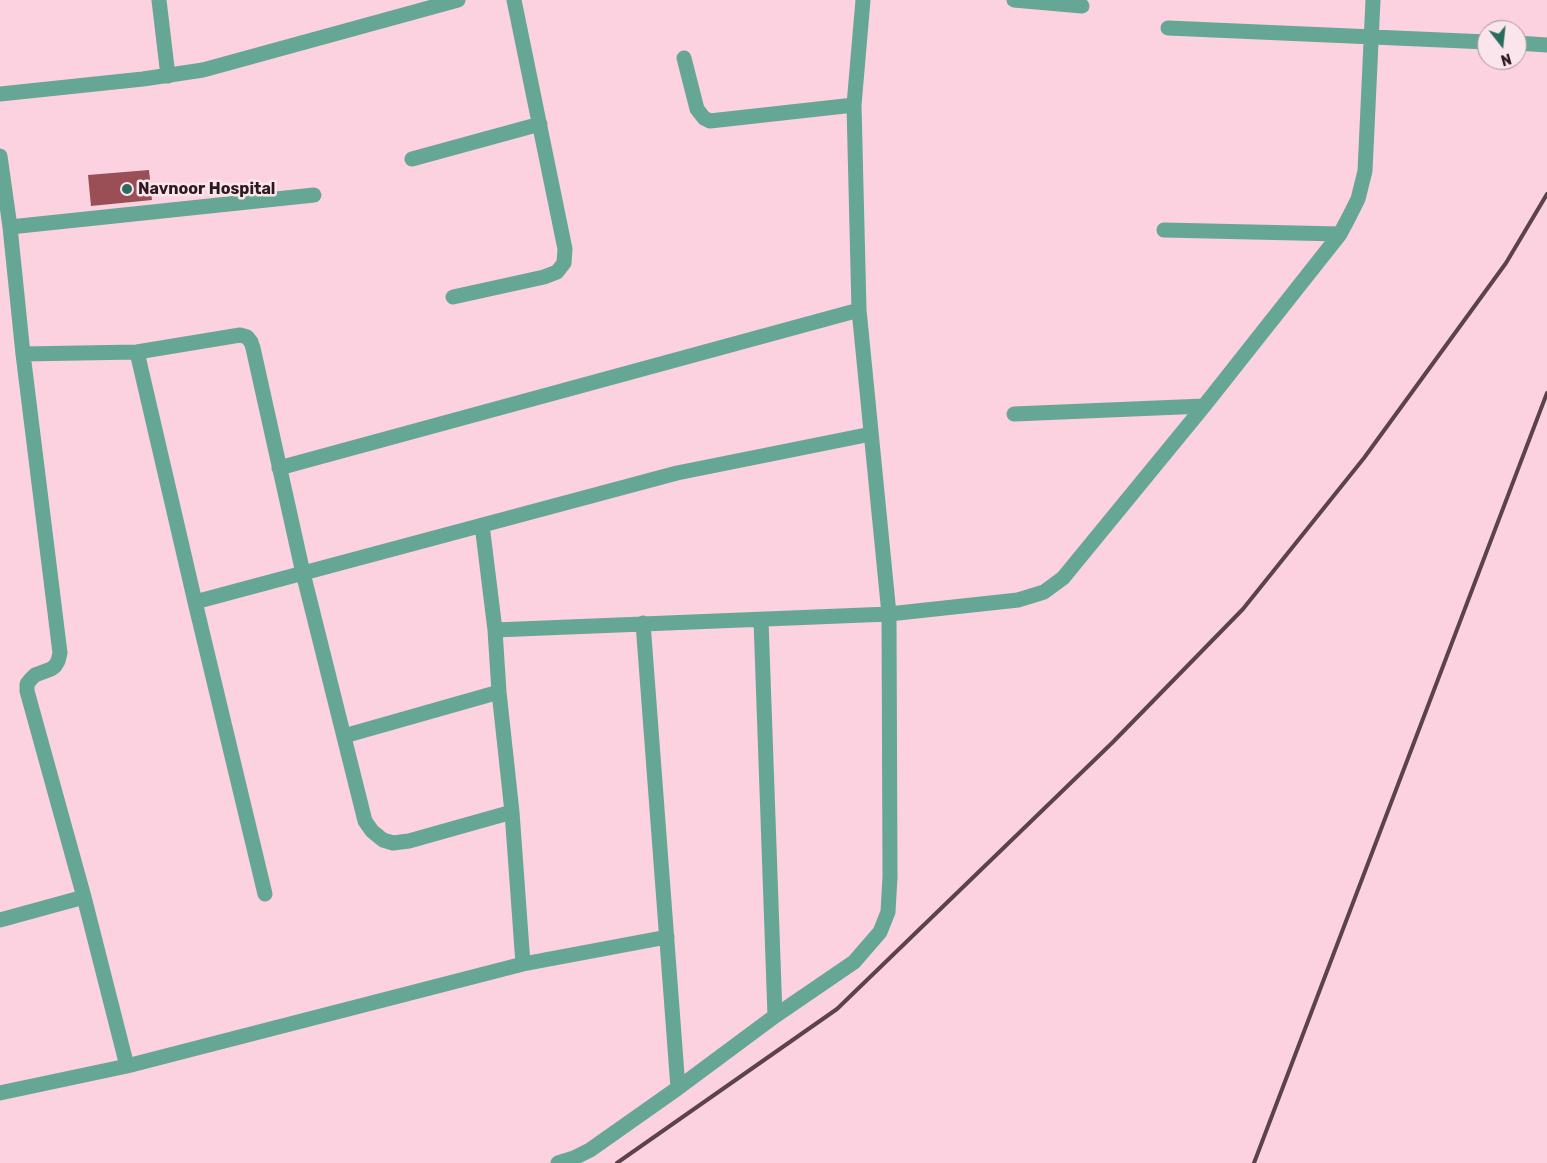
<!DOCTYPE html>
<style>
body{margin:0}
#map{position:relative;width:1547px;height:1163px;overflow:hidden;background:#fcd1e0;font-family:Rubik,sans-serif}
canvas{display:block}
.north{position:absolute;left:1477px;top:20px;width:50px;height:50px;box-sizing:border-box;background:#fbe5ed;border:1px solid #a9949b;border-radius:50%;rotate:164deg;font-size:14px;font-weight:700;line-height:20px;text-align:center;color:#2d1a21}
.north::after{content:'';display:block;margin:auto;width:18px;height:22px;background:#296c5d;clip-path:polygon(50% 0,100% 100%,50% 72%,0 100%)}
</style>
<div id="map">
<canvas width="1547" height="1163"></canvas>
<div class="north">N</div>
</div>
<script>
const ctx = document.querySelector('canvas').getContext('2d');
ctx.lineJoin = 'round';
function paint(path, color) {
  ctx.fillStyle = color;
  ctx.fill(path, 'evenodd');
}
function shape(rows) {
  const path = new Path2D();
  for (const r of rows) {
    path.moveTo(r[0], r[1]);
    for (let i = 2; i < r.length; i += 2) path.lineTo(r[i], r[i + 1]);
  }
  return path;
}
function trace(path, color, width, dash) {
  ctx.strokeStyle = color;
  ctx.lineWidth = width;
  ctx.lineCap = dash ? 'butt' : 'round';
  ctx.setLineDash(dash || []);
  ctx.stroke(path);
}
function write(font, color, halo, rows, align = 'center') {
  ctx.font = font + ' Rubik,sans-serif';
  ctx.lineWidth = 5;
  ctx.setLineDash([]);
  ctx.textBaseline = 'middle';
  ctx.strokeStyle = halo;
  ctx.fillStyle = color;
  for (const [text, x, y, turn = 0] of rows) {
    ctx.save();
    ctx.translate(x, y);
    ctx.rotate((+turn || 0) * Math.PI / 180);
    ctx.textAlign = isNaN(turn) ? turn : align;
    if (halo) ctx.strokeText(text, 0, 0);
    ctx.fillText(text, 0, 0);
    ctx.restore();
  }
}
paint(shape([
 [149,170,152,200,91,206,88,175]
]), '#9a4f56');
trace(shape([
 [159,0,168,76],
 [1014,0,1082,6],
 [1168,28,1487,42],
 [1517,43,1547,45],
 [684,58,697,109,704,118,710,121,854,105],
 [0,94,143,79,203,70,458,0],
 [0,156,10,227,23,354,60,653,58,661,55,666,51,669,35,675,31,679,27,684,27,691,84,897,127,1066],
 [412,159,540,124],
 [10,227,314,195],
 [1164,230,1340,234],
 [453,297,544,277,557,272,564,263,565,249,514,0],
 [137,352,195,602,265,894],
 [23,354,137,352,240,335,247,337,251,342,253,348,303,573,365,821,372,831,383,840,393,843,409,841,512,812],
 [1014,414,1204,406],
 [279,468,859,310],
 [482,525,495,630,499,692,512,812,523,964],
 [195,602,677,473,871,434],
 [761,620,775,1016],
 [643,623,678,1088],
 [495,630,889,614,1018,600,1044,592,1063,578,1204,406,1340,234,1349,217,1358,199,1365,171,1373,0],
 [344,736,499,692],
 [0,920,84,897],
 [0,1093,127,1066,523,964,667,937],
 [558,1163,574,1158,590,1150,678,1088,775,1016,854,962,880,932,888,912,890,877,889,614,859,310,854,105,863,0]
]), '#66a695', 15);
trace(shape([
 [617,1163,837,1009,1112,743,1243,609,1364,458,1506,263,1547,194],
 [1254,1163,1547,393]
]), '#5b424b', 4);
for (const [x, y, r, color] of [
 [127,189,6,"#296c5d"]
]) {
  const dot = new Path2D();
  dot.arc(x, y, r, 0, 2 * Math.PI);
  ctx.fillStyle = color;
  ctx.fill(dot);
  trace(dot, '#fbe5ed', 2);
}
write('bold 16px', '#2d1a21', '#fbe5ed', [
 ["Navnoor Hospital",138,189]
], 'left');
</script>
